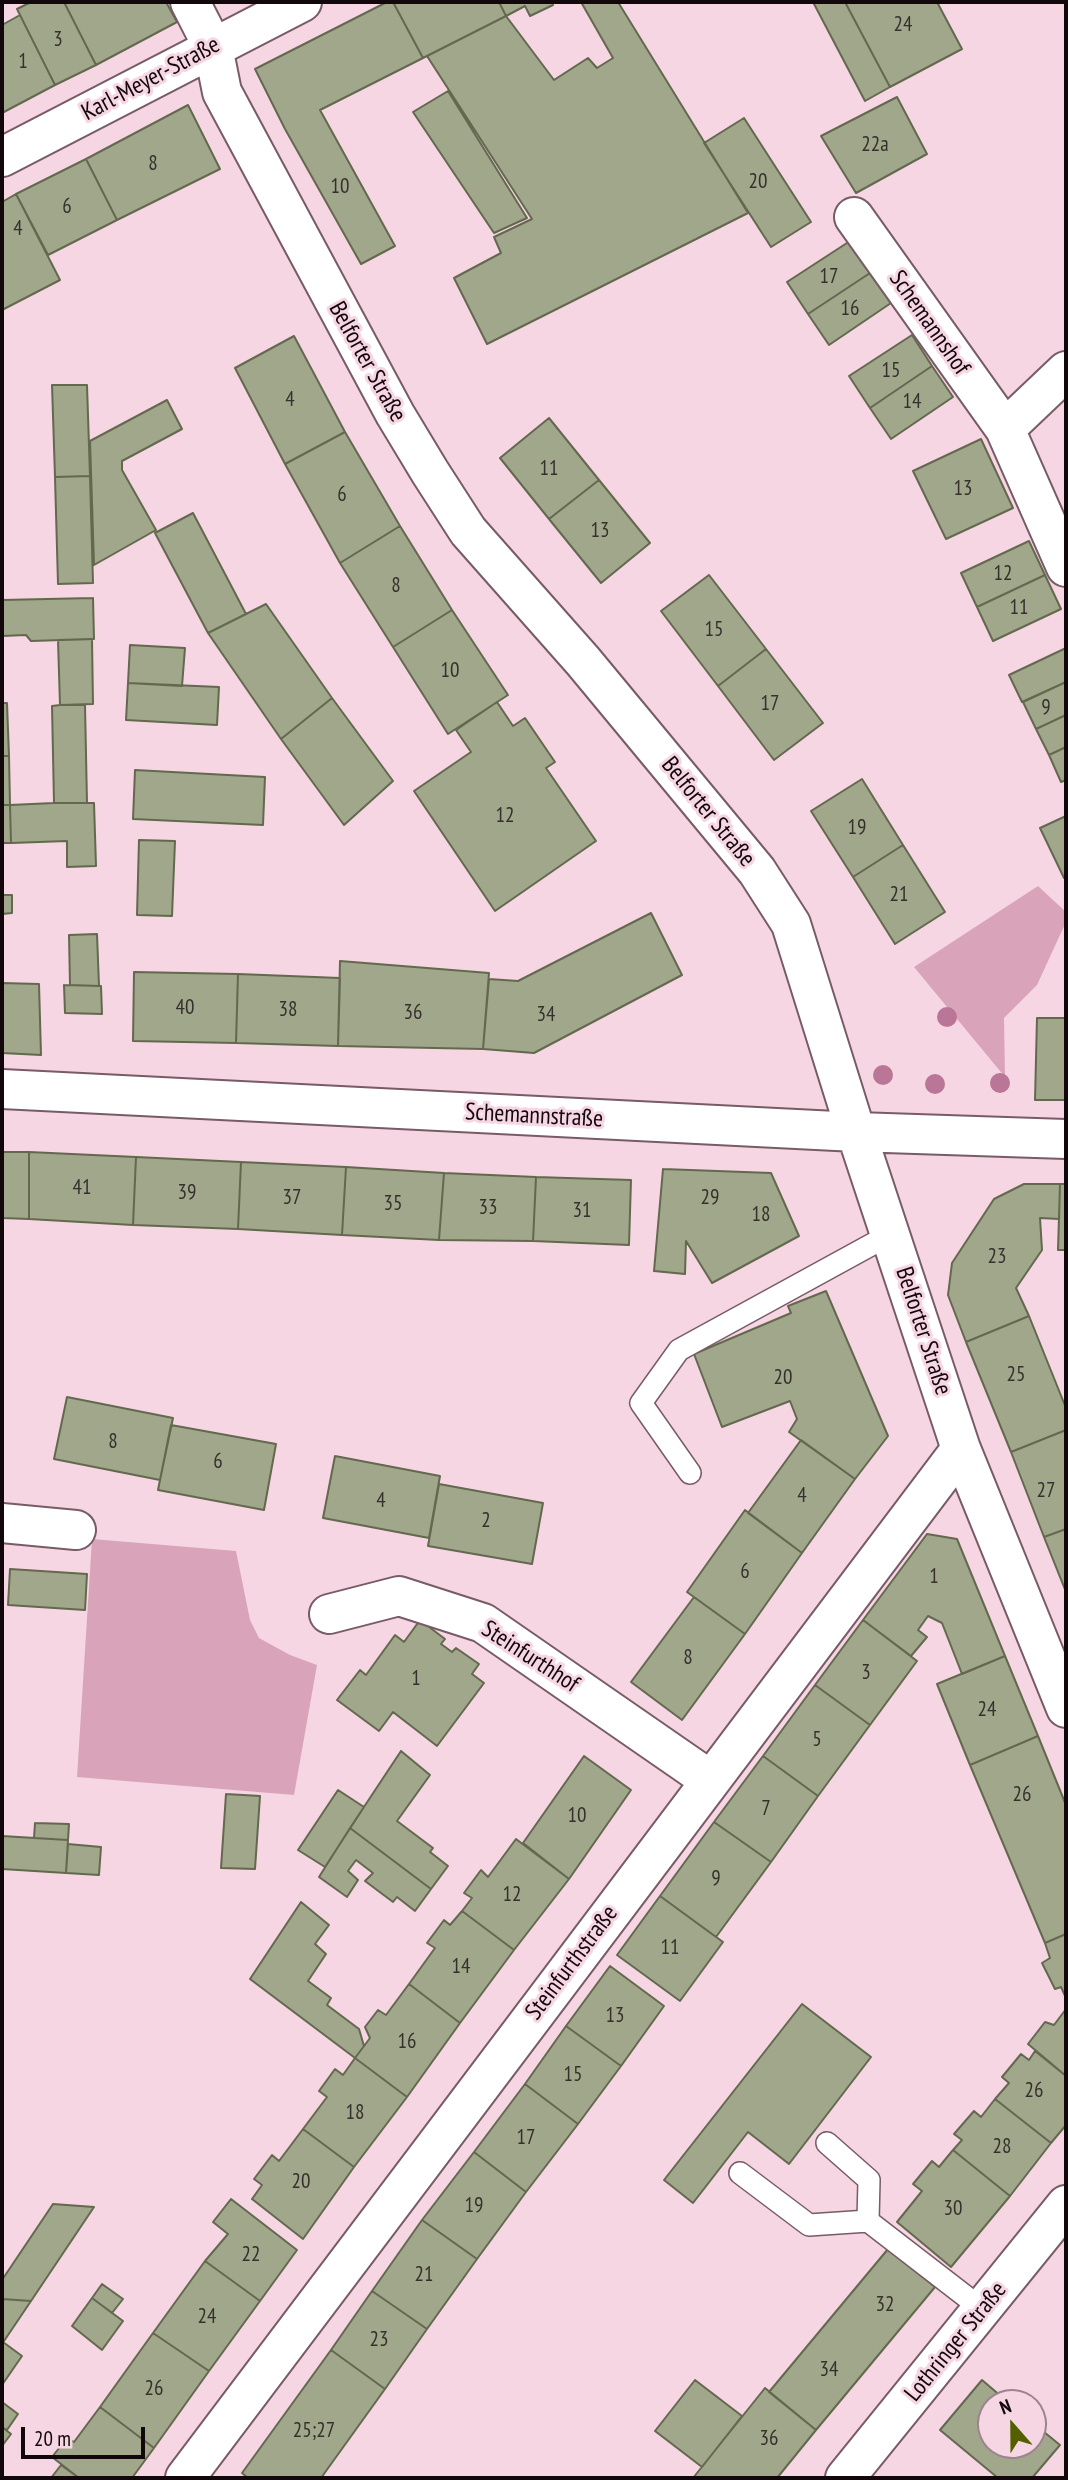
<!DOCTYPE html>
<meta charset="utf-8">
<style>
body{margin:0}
#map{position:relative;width:1068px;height:2480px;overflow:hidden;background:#f7d6e3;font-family:"PT Sans Narrow",sans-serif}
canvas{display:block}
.frame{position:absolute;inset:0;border:4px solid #12080c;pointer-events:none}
.north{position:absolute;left:977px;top:2389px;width:70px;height:70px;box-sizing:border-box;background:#f7d6e3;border:2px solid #9b848d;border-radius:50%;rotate:339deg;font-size:19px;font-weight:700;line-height:28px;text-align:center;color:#12080c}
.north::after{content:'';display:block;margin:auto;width:24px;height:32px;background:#535f00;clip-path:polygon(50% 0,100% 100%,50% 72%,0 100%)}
.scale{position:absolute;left:21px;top:2427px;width:124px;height:32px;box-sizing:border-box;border:4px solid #12080c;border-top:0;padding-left:9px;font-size:21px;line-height:24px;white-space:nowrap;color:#12080c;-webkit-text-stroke:5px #f7d6e3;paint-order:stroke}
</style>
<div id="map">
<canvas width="1068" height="2480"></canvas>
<div class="frame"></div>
<div class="north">N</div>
<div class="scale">20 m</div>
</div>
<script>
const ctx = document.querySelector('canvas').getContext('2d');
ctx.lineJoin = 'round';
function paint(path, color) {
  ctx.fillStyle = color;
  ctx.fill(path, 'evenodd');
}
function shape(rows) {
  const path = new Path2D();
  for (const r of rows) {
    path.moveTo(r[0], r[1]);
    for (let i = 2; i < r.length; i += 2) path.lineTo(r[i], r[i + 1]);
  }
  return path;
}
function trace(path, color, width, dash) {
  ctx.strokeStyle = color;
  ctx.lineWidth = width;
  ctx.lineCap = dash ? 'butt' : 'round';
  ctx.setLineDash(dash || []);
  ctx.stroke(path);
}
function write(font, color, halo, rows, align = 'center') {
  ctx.font = font + ' "PT Sans Narrow",sans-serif';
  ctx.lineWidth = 6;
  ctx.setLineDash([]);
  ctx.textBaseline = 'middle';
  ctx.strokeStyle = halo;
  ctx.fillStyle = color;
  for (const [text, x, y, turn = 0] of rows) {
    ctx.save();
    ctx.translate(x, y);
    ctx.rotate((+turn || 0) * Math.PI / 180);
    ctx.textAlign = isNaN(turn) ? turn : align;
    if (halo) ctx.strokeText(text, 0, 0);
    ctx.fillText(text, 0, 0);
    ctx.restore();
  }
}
paint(shape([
 [1038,886,1066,912,1066,922,1037,985,1004,1018,1005,1077,914,967],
 [92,1539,236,1551,250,1620,259,1638,290,1655,317,1665,294,1795,77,1777]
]), '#d9a4b9');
const building = shape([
 [31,2,64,2,96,65,55,85,17,9,31,2],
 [64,2,166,2,177,22,96,65,64,2],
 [387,2,393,2,423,58,320,110,395,246,361,264,285,129,255,69,387,2],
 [393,2,499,2,506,16,423,58,393,2],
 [499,2,552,2,553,5,530,16,525,6,506,16,499,2],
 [581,2,618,2,748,213,487,344,454,278,501,253,494,237,532,219,427,56,506,16,554,80,588,58,597,68,613,58,581,2],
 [813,2,845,2,890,87,865,101,813,2],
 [845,2,937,2,962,49,890,87,845,2],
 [20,15,55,85,2,113,2,25,20,15],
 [448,91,527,218,494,233,413,112,448,91],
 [897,97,927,154,856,193,821,136,897,97],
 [188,105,220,169,117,220,86,159,188,105],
 [744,118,811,222,771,247,704,143,744,118],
 [86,159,117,220,48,255,16,194,86,159],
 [16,194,60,280,2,310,2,202,16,194],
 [850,241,870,273,808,314,787,282,850,241],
 [870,273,891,303,829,345,808,314,870,273],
 [912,335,932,366,870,408,849,376,912,335],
 [294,336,345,432,285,464,235,368,294,336],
 [932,366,953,397,891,439,870,408,932,366],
 [52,385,87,385,90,476,55,477,52,385],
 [167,400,182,429,122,461,122,470,156,530,94,565,90,441,167,400],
 [549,418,599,480,549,519,500,458,549,418],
 [345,432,400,526,340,563,285,464,345,432],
 [981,439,1013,508,946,539,913,471,981,439],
 [90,476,93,583,58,584,55,477,90,476],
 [599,480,650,543,601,583,549,519,599,480],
 [193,513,246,614,208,633,155,533,193,513],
 [400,526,452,610,393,647,340,563,400,526],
 [1029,541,1045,575,977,607,961,573,1029,541],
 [709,575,766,649,718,686,661,611,709,575],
 [1045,575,1061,609,993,641,977,607,1045,575],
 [93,598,94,639,31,641,26,635,2,636,2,600,93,598],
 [266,604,332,698,281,739,208,633,266,604],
 [452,610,508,695,448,734,393,647,452,610],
 [92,639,93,704,60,705,58,640,92,639],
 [130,645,185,648,182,686,128,683,130,645],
 [1066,648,1066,682,1022,702,1009,675,1066,648],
 [766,649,823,723,774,760,718,686,766,649],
 [1066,682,1066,715,1036,729,1023,702,1066,682],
 [128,683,219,687,217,725,126,720,128,683],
 [332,698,393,781,344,825,281,739,332,698],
 [497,702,513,726,525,718,555,762,546,768,596,841,495,911,414,791,471,752,456,730,497,702],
 [2,703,7,703,9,756,2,756,2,703],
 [60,705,85,705,87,803,54,803,52,706,60,705],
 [1066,715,1066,747,1049,755,1036,729,1066,715],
 [1066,747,1066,780,1061,782,1049,755,1066,747],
 [2,756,9,756,10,805,2,805,2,756],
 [135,770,265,777,263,825,133,819,135,770],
 [862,779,903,845,853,877,811,811,862,779],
 [54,803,94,803,96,866,67,867,67,841,11,843,10,805,54,803],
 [2,805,10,805,11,843,2,843,2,805],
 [1066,816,1066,877,1064,878,1040,828,1066,816],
 [139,840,175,841,172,916,137,915,139,840],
 [903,845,945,912,895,944,853,877,903,845],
 [2,895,12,895,12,913,2,914,2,895],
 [651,913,682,975,534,1053,483,1049,489,979,518,981,651,913],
 [97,934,99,986,70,985,69,935,97,934],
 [340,961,489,973,483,1049,338,1046,340,961],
 [134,972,238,974,236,1043,133,1041,134,972],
 [238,974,340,978,338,1046,236,1043,238,974],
 [2,983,39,984,41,1055,2,1053,2,983],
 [64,985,101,986,102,1014,65,1013,64,985],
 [1037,1018,1066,1018,1066,1100,1035,1100,1037,1018],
 [2,1152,29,1152,29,1219,2,1218,2,1152],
 [29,1152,136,1157,133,1225,29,1219,29,1152],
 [136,1157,241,1162,238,1229,133,1225,136,1157],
 [241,1162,346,1167,342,1235,238,1229,241,1162],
 [346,1167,444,1173,439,1240,342,1235,346,1167],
 [663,1169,771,1173,799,1236,712,1283,686,1241,685,1274,654,1271,663,1169],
 [444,1173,536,1177,533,1241,439,1240,444,1173],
 [536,1177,631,1180,629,1245,533,1241,536,1177],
 [1024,1184,1060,1184,1059,1219,1040,1218,1042,1250,1016,1288,1029,1316,966,1342,948,1295,952,1263,994,1199,1024,1184],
 [1060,1184,1066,1184,1066,1250,1058,1250,1060,1184],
 [826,1291,888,1436,855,1479,789,1432,797,1419,790,1401,722,1427,694,1354,791,1313,788,1306,826,1291],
 [1029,1316,1066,1408,1066,1430,1011,1452,966,1342,1029,1316],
 [67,1397,173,1418,160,1480,54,1459,67,1397],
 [171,1425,276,1444,264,1510,158,1490,171,1425],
 [1066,1430,1066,1529,1044,1537,1011,1452,1066,1430],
 [801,1440,855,1479,802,1553,748,1513,801,1440],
 [335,1456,440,1476,429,1538,323,1518,335,1456],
 [439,1484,543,1503,532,1564,428,1546,439,1484],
 [745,1510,802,1553,745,1634,687,1592,745,1510],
 [1066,1529,1066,1592,1044,1537,1066,1529],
 [927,1534,957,1539,1005,1656,962,1674,942,1623,928,1616,918,1630,927,1637,911,1656,863,1620,927,1534],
 [10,1569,87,1574,85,1610,8,1605,10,1569],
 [694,1597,745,1634,682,1720,631,1682,694,1597],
 [420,1620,445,1639,441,1644,452,1652,456,1648,479,1664,472,1674,484,1683,437,1746,393,1712,379,1731,337,1700,360,1670,366,1675,395,1635,404,1642,420,1620],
 [863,1620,917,1661,870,1725,815,1685,863,1620],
 [1005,1656,1038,1736,970,1765,937,1684,1005,1656],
 [815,1685,870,1725,818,1796,763,1756,815,1685],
 [1038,1736,1066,1805,1066,1934,1045,1943,970,1765,1038,1736],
 [401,1751,430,1775,397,1821,433,1848,430,1852,448,1866,431,1889,350,1828,401,1751],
 [584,1756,631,1790,569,1879,523,1843,584,1756],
 [763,1756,818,1796,771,1862,714,1822,763,1756],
 [338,1790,364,1807,325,1867,298,1850,338,1790],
 [226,1794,260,1796,255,1869,221,1868,226,1794],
 [714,1822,771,1862,716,1937,660,1896,714,1822],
 [35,1823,69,1824,68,1840,34,1838,35,1823],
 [350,1828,431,1889,415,1911,397,1897,393,1902,365,1881,373,1873,356,1860,348,1871,358,1880,347,1897,319,1877,350,1828],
 [2,1836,68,1840,66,1873,2,1869,2,1836],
 [516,1839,569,1879,514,1950,462,1911,472,1898,464,1893,481,1870,488,1877,516,1839],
 [68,1844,101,1847,99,1875,66,1873,68,1844],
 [660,1896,723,1942,680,2001,617,1955,660,1896],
 [301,1902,329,1925,315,1944,326,1954,308,1981,331,1998,327,2005,359,2029,364,2046,355,2058,250,1979,301,1902],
 [462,1911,514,1950,460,2023,409,1984,435,1948,427,1943,444,1920,450,1925,462,1911],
 [1066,1934,1066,1998,1061,1987,1055,1989,1042,1963,1050,1958,1045,1943,1066,1934],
 [610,1966,664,2006,621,2066,566,2026,610,1966],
 [409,1984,460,2023,407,2097,355,2058,370,2038,365,2027,378,2010,386,2015,409,1984],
 [802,2004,871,2057,789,2164,748,2132,693,2203,664,2180,802,2004],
 [1066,2009,1066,2076,1028,2044,1045,2022,1054,2025,1066,2009],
 [566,2026,621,2066,578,2124,525,2084,566,2026],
 [1035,2051,1066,2076,1066,2125,1051,2143,995,2099,1009,2083,1002,2077,1021,2054,1029,2060,1035,2051],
 [355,2058,407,2097,354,2167,303,2129,327,2097,319,2091,335,2069,343,2075,355,2058],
 [525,2084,578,2124,526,2192,474,2152,525,2084],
 [995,2099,1051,2143,1010,2196,953,2150,962,2140,954,2134,974,2111,981,2117,995,2099],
 [303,2129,354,2167,303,2239,252,2199,262,2185,254,2179,272,2155,279,2161,303,2129],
 [953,2150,1010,2196,951,2267,897,2222,922,2191,913,2184,932,2161,939,2167,953,2150],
 [474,2152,526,2192,477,2259,422,2220,474,2152],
 [231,2199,297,2250,260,2301,205,2261,228,2234,213,2222,231,2199],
 [53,2204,94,2207,31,2301,2,2299,2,2280,53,2204],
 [422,2220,477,2259,427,2329,372,2291,422,2220],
 [888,2249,935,2287,816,2430,769,2392,888,2249],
 [205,2261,260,2301,209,2371,153,2333,205,2261],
 [102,2284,123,2299,112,2313,92,2298,102,2284],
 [372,2291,427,2329,385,2389,331,2350,372,2291],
 [92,2298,123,2321,102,2350,72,2326,92,2298],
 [2,2299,31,2301,2,2344,2,2299],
 [153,2333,209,2371,154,2448,100,2407,153,2333],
 [3,2342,22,2356,2,2385,2,2344,3,2342],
 [331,2350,385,2389,321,2478,248,2478,242,2473,331,2350],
 [695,2380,742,2416,702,2467,655,2431,695,2380],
 [982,2380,1009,2403,991,2403,991,2445,1033,2445,1033,2423,1060,2445,1032,2478,998,2478,940,2430,982,2380],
 [765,2388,816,2430,777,2478,693,2478,765,2388],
 [2,2402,18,2414,7,2430,2,2427,2,2402],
 [100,2407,154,2448,132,2478,79,2478,52,2457,67,2438,74,2442,100,2407],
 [2,2427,11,2434,2,2446,2,2427],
 [61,2465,79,2478,51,2478,61,2465]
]);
paint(building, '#a0a78b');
trace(building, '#63684e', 2);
const lane = shape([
 [690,1473,641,1403,679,1350,891,1234],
 [827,2143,869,2180,868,2221],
 [740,2173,809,2225,868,2221,982,2309]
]);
const street = shape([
 [190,2,213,47,222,92,395,414,430,472,468,531,583,661,757,871,791,924,856,1132,961,1449,1066,1708],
 [2,157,302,2],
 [854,217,1005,429],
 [1066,371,1005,429,1066,567],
 [2,1089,856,1132,1066,1139],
 [2,1523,76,1530],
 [329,1614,399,1596,483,1623,710,1780],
 [185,2478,961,1449],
 [845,2478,1066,2205]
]);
trace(lane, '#775b66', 24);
trace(street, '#775b66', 42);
trace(lane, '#fff', 21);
trace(street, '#fff', 38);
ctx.fillStyle = '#ba7697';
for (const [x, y] of [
 [947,1017],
 [883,1075],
 [1000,1083],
 [935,1084]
]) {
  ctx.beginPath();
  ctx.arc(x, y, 10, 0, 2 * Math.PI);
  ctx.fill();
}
write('21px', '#36302c', null, [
 ["24",903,25],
 ["3",58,40],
 ["1",23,62],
 ["22a",875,145],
 ["8",153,164],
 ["20",758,182],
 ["10",340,187],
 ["6",67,207],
 ["4",18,229],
 ["17",829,277],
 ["16",850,309],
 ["15",891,371],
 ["4",290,400],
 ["14",912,402],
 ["11",549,469],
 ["13",963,489],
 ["6",342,495],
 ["13",600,531],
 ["12",1003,574],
 ["8",396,586],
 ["11",1019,608],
 ["15",714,630],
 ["10",450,671],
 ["17",770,704],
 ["9",1046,708],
 ["12",505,816],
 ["19",857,828],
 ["21",899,895],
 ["40",185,1008],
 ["38",288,1010],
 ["36",413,1013],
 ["34",546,1015],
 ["41",82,1188],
 ["39",187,1193],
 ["37",292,1198],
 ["29",710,1198],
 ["35",393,1204],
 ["33",488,1208],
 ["31",582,1211],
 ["18",761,1215],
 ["23",997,1257],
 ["25",1016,1375],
 ["20",783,1378],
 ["8",113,1442],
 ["6",218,1462],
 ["27",1046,1491],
 ["4",802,1496],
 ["4",381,1501],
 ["2",486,1521],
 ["6",745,1572],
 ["1",934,1577],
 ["8",688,1658],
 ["3",866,1673],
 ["1",416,1679],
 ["24",987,1710],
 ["5",817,1740],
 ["26",1022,1795],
 ["7",766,1809],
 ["10",577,1816],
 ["9",716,1879],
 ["12",512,1895],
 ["11",670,1948],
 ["14",461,1967],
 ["13",615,2016],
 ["16",407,2042],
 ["15",573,2075],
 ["26",1034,2091],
 ["18",355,2113],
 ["17",526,2138],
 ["28",1002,2147],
 ["20",301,2182],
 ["19",474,2206],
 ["30",953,2209],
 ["22",251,2255],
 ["21",424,2275],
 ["32",885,2305],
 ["24",207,2317],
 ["23",379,2340],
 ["34",829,2370],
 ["26",154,2389],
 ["25;27",314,2431],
 ["36",769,2439]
]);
write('24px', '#12080c', '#f7d6e3', [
 ["Karl-Meyer-Straße",151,79,-28],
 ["Schemannshof",929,323,55],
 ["Belforter Straße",367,362,61],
 ["Belforter Straße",708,812,51],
 ["Schemannstraße",534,1116,3],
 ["Belforter Straße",923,1331,72],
 ["Steinfurthhof",530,1657,33],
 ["Steinfurthstraße",572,1963,-53],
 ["Lothringer Straße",956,2342,-51]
]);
</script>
